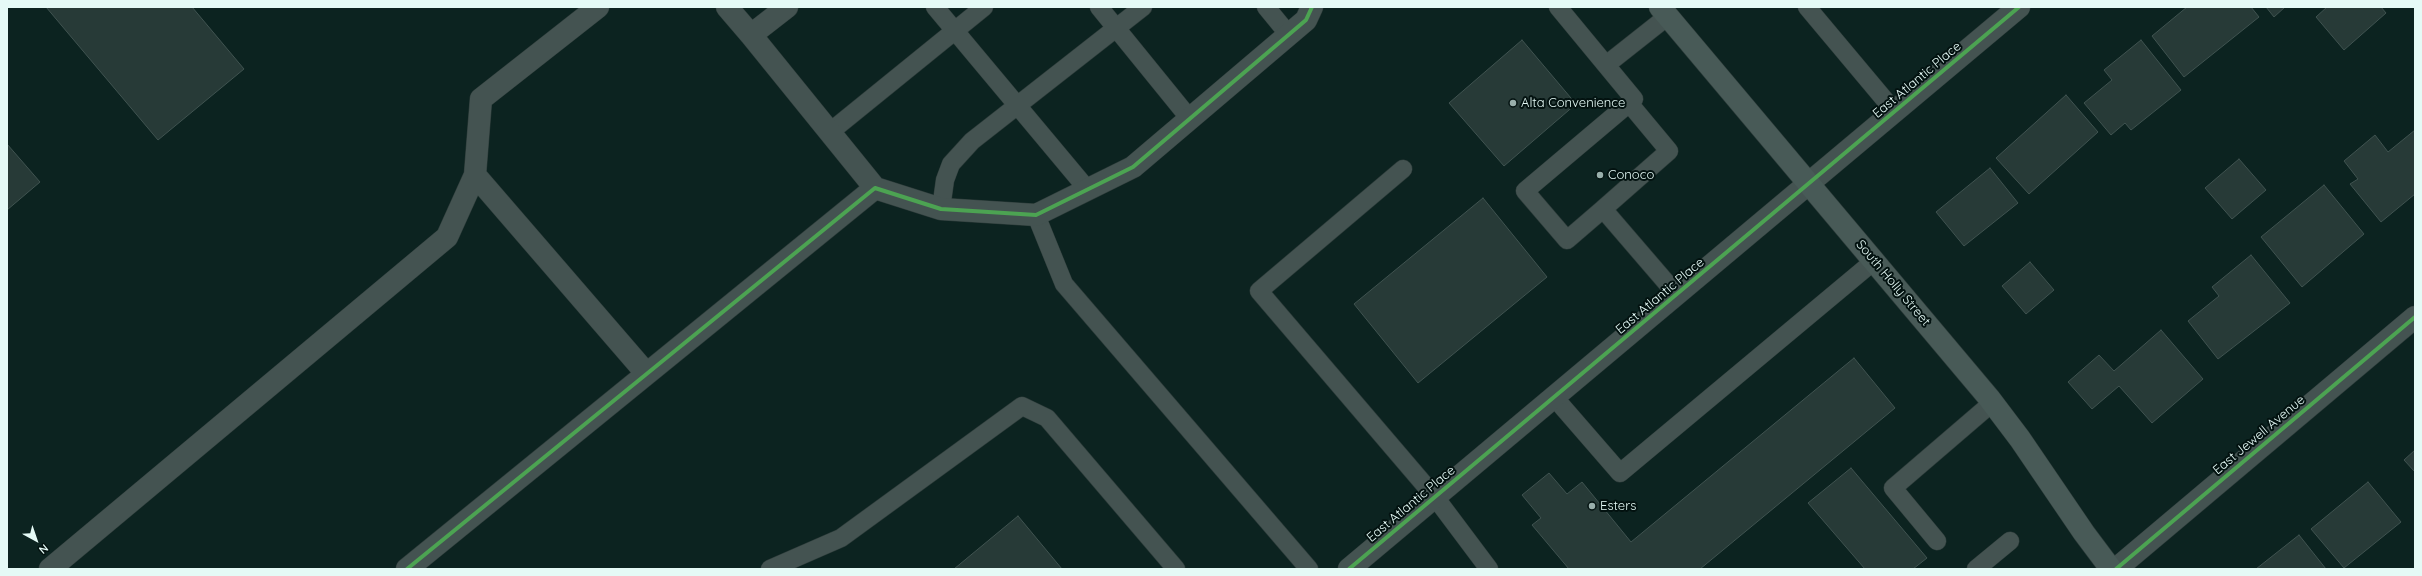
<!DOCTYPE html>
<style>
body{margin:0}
#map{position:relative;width:2422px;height:576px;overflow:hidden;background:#0c2320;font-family:Quicksand,sans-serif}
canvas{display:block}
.frame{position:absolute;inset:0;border:8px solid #e5faf6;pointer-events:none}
.north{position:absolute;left:16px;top:520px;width:40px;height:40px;-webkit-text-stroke:3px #031210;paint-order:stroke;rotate:140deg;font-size:11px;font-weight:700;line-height:16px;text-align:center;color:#e5faf6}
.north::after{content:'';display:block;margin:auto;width:14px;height:18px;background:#e5faf6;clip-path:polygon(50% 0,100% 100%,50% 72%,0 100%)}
</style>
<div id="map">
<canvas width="2422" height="576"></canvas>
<div class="frame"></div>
<div class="north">N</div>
</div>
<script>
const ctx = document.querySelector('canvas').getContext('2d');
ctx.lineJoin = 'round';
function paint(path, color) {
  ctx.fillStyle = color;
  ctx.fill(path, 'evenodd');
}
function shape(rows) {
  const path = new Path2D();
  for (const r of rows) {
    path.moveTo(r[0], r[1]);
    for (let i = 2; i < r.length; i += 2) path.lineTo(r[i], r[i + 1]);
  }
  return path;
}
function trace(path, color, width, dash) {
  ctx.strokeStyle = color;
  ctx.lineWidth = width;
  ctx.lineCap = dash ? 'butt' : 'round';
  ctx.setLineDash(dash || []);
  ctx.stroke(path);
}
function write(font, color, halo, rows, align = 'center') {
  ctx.font = font + ' Quicksand,sans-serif';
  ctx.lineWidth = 4;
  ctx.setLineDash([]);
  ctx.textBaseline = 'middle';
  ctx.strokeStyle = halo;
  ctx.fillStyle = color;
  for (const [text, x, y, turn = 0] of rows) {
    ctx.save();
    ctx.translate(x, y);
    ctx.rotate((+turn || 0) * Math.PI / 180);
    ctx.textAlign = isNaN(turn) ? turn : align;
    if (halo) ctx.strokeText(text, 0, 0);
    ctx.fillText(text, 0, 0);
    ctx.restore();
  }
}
const building = shape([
 [46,7,192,7,244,69,158,140,46,7],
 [2187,7,2251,7,2259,17,2184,77,2152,36,2187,7],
 [2266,7,2285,7,2274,17,2266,7],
 [2327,7,2381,7,2386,13,2344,50,2316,17,2327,7],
 [1522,40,1576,104,1504,166,1449,103,1522,40],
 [2141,40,2181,90,2131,130,2125,123,2111,135,2084,103,2112,80,2104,70,2141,40],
 [2066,95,2098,132,2029,194,1996,158,2066,95],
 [2415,130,2415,194,2381,222,2350,184,2358,179,2344,161,2375,135,2388,152,2415,130],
 [7,144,40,182,7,210,7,144],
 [2239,159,2266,190,2232,219,2205,188,2239,159],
 [1990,168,2018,203,1964,246,1936,212,1990,168],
 [2324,185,2364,234,2302,287,2261,237,2324,185],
 [1483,198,1547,277,1418,383,1354,304,1483,198],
 [2251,255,2290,303,2218,359,2188,321,2219,296,2212,287,2251,255],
 [2030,262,2054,290,2026,314,2002,286,2030,262],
 [2161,330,2203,379,2152,423,2119,386,2092,409,2068,382,2099,355,2114,371,2161,330],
 [1854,358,1895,408,1700,569,1569,569,1532,525,1541,518,1522,495,1549,473,1567,494,1582,482,1631,542,1854,358],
 [2415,450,2415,472,2404,460,2415,450],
 [1851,468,1927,558,1913,569,1865,569,1808,503,1851,468],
 [2368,482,2401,522,2344,568,2311,529,2368,482],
 [1018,516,1062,569,954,569,1018,516],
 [2299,535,2326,569,2256,569,2299,535]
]);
paint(building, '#273a37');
trace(building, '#405350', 1);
const service = shape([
 [935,7,1088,190],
 [1099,7,1190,119],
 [1266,7,1289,35],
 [1558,7,1634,99,1525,191,1567,240,1603,209,1677,295],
 [1807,7,1895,112],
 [1606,65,1668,16],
 [830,132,984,7],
 [1403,169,1259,291,1435,497,1489,569],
 [941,209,945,180,951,164,972,141,1143,7],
 [1603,209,1669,151,1629,103],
 [1036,215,1064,284,1309,569],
 [1554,397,1620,473,1874,261],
 [1937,541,1893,488,1992,403],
 [770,569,841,538,1022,406,1047,418,1176,569],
 [1976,569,2010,541]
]);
const minor = shape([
 [727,7,751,35,787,7],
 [751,35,875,188],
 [475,175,646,373],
 [50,569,447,237,475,175,481,99,598,7],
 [407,569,875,188,941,209,1036,215,1133,167,1306,20,1312,7],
 [1349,569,2019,7]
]);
const tertiary = shape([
 [2116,569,2415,317]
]);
const secondary = shape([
 [1660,7,1989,398,2020,439,2084,533,2111,569]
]);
trace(service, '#2c3b39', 19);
trace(minor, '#2c3b39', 23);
trace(tertiary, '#2c3b39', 23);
trace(secondary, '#2c3b39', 23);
trace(service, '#445351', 18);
trace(minor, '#445351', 22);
trace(tertiary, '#445351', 22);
trace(secondary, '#485a57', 22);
trace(shape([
 [407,569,875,188,941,209,1036,215,1133,167,1306,20,1312,7],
 [1349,569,2019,7],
 [2116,569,2415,317]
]), '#4ca352', 4);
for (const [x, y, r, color] of [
 [1513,103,4,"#99afab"],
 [1600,175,4,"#99afab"],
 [1592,506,4,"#99afab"]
]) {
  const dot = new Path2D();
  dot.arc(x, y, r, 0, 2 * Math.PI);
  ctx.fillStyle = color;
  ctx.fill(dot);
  trace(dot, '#031210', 1.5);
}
write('13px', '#e5faf6', '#031210', [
 ["East Atlantic Place",1917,80,-40],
 ["South Holly Street",1893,283,50],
 ["East Atlantic Place",1660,296,-40],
 ["East Jewell Avenue",2259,435,-40],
 ["East Atlantic Place",1411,504,-40]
]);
write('13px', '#e5faf6', '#031210', [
 ["Alta Convenience",1521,103],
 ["Conoco",1608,175],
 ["Esters",1600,506]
], 'left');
</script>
